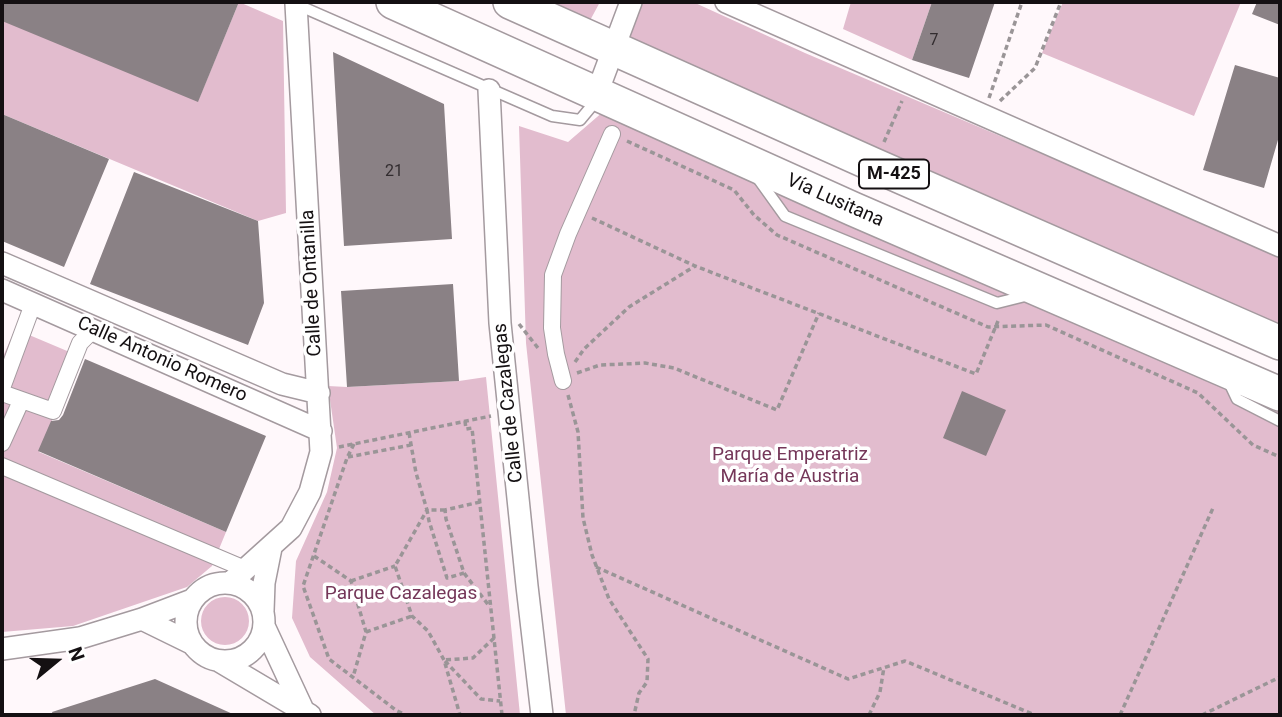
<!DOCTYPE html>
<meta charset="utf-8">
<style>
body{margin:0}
#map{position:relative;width:1282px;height:717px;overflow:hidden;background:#fff8fb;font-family:Roboto,sans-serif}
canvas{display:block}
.frame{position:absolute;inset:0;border:4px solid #141012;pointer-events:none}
.north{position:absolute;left:21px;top:626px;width:70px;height:70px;-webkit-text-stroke:5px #fff;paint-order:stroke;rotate:71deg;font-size:19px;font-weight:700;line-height:28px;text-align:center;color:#141012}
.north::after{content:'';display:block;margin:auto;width:24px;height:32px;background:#141012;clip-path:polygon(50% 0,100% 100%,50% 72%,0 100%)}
</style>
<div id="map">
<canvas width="1282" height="717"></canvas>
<div class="frame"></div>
<div class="north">N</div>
</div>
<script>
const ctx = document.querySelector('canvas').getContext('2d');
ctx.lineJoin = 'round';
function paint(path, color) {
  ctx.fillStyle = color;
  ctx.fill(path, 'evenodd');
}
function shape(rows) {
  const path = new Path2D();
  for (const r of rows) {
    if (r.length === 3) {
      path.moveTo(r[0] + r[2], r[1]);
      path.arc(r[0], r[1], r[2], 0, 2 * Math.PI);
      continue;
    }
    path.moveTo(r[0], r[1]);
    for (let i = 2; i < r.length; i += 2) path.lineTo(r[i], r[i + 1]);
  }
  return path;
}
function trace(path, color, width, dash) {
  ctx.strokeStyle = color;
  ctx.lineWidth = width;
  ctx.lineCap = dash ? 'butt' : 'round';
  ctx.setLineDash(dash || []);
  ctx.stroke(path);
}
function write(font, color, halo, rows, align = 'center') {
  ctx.font = font + ' Roboto,sans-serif';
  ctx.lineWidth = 7;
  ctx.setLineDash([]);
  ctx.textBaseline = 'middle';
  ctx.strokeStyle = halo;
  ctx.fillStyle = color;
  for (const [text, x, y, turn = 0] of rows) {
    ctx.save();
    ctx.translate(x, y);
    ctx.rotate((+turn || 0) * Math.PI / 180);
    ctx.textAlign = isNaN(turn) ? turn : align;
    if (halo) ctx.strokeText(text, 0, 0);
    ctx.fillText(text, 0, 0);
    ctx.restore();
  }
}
paint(shape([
 [239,2,283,21,286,213,258,221,2,114,2,16,198,101],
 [532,2,600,2,587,26],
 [633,2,693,2,805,53,1280,255,1280,332,618,39],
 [851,2,932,2,912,60,843,29],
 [1063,2,1241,2,1194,116,1042,53],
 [604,111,1280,412,1280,715,566,715,526,343,519,126,568,142],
 [15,329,79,356,39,452,226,532,212,566,187,587,73,626,2,632,2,359],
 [486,377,520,715,376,715,310,657,292,618,296,561,327,492,337,448,328,386,347,387,459,381],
 [225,621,24]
]), '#e2bcce');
paint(shape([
 [2,2,239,2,198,102,2,21],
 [932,2,995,2,969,78,912,60],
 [1257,2,1280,2,1280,25,1252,14],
 [333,52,444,104,452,239,344,246],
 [1235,65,1280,78,1280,133,1264,188,1203,170],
 [2,114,109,159,64,267,2,241],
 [134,172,258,221,264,303,248,345,90,284],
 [453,284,459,381,347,387,341,291],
 [85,359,266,436,226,532,38,451,51,421,59,420,63,415],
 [962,391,1006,410,986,456,943,438],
 [155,679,235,715,53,715,52,712]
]), '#8a8185');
const service = shape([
 [293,3,552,116,580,120,590,108,595,97],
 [757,177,785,216,997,303,1029,295],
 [1228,380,1237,399,1280,421]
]);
const pedestrian = shape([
 [563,381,556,354,552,328,553,275,568,234,612,134],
 [2,388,33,304],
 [2,393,53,411,80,343,93,330],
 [2,443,21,401],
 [2,466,245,569]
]);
const minor = shape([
 [726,2,1280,246],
 [489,90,500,323,527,586,542,715],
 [597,93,631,2],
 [2,263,282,384,319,393],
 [2,290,321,431],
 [225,622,39],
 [230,583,291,528,310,492,321,452,296,4],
 [263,611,264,583,271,548],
 [142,619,191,643],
 [264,626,304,712],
 [2,649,80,638,142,619,192,600],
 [219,661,310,715]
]);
const primary = shape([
 [393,2,853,209,1280,394],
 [510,2,874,165,1280,343]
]);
trace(service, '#a49a9f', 13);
trace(pedestrian, '#a49a9f', 18);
trace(minor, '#a49a9f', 24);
trace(primary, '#a49a9f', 36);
trace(shape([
 [989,98,1022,2],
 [1000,101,1035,68,1061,2],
 [627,141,734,190,754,215,777,235,988,327,1046,325,1198,393,1253,445,1280,457],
 [884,142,902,101],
 [592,218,695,266,976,374,998,321],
 [519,324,538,348],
 [575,362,584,349,629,307,695,266],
 [577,373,600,365,624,364,645,363,674,368,777,410,819,313],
 [568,395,578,432,583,518,592,555,609,599,648,659,647,682,639,693,634,715],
 [465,421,466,429,472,428,502,715],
 [409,433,416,473,427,510,395,566,412,616,428,631,444,660,460,715],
 [354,444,347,458,303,586,329,659,397,711,406,715],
 [339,447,491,416],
 [348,457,411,445],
 [480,502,445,510,446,519,464,573,490,607],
 [445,510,427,510,429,521,447,578,464,573],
 [314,556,351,581,366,632,353,677],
 [596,567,848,679,905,661,1035,715],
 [351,581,395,566],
 [366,632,412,616],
 [494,638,473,658,444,660,481,699,500,701],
 [869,715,880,692,884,667],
 [1120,715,1213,508],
 [1202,715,1280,677]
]), '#9a9597', 3.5, [5, 3.5]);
trace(service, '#fff', 10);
trace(pedestrian, '#fff', 16);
trace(minor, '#fff', 21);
trace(primary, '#fff', 33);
write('16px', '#322c2f', null, [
 ["7",934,41],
 ["21",394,172]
]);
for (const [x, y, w] of [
 [894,174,70]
]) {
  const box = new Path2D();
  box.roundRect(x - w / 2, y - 14.5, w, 29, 5);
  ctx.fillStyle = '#fff';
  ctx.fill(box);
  trace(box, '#141012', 2);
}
write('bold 18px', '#141012', null, [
 ["M-425",894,174]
]);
write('19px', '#141012', '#fff', [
 ["Vía Lusitana",835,201,24],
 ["Calle de Ontanilla",312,283,-93],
 ["Calle Antonio Romero",162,360,24],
 ["Calle de Cazalegas",509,403,-96]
]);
write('19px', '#753759', '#fff', [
 ["Parque Emperatriz",790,455],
 ["María de Austria",790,477],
 ["Parque Cazalegas",401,594]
]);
</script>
